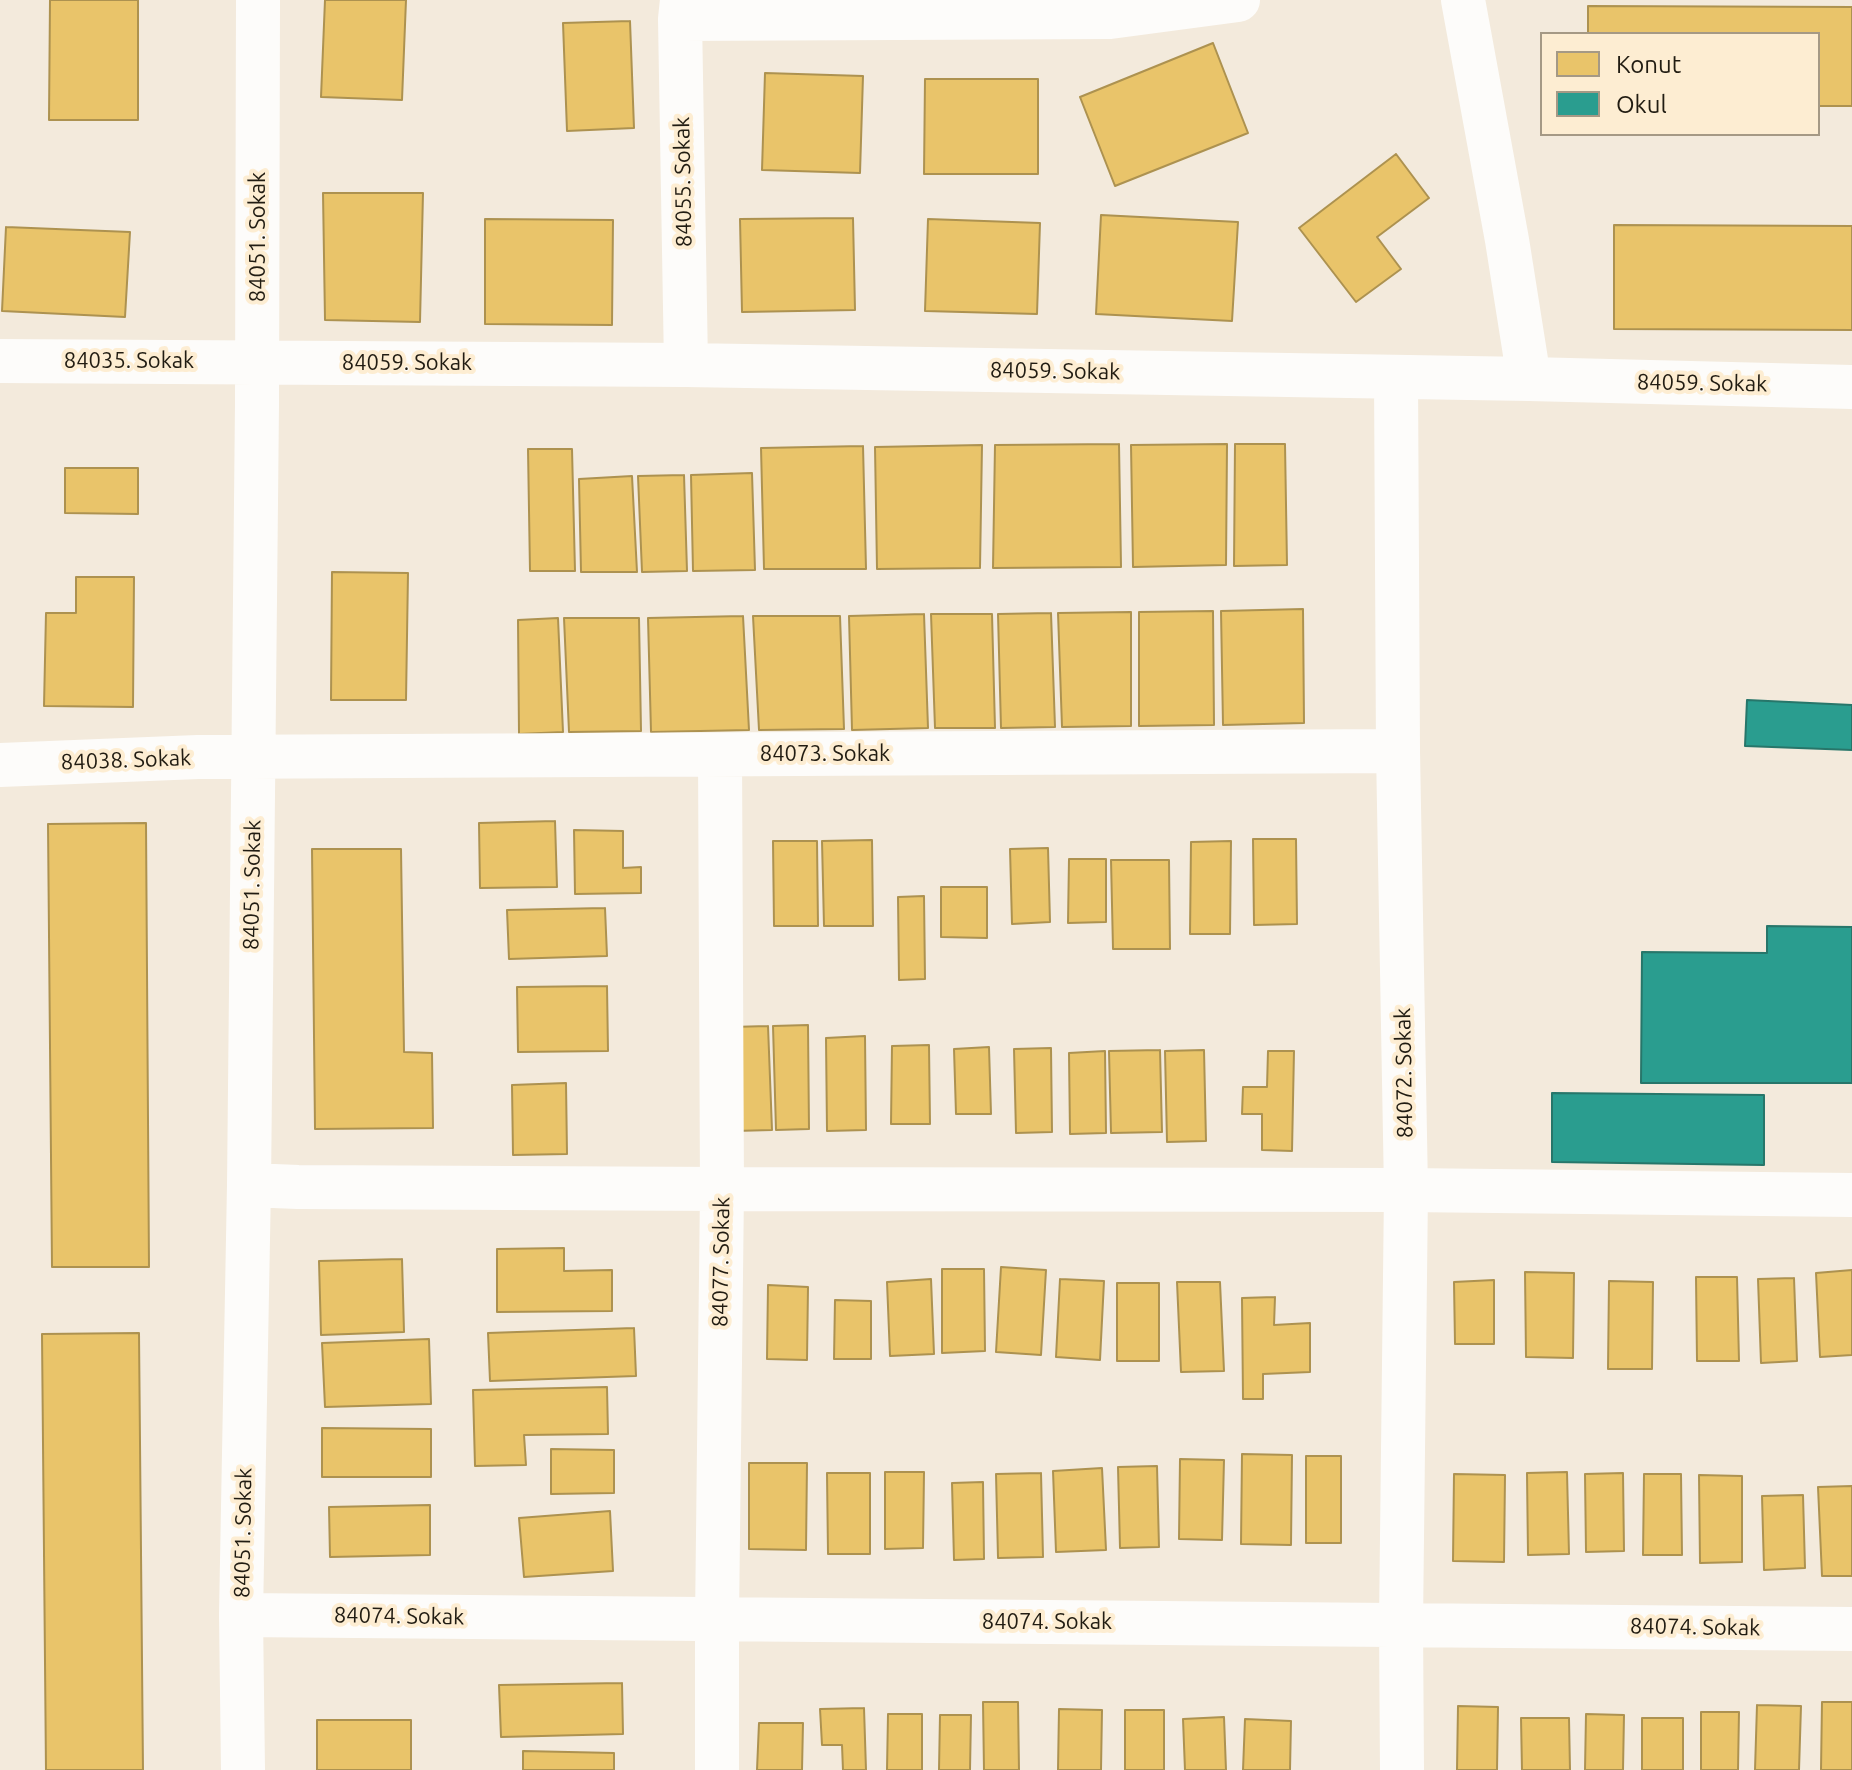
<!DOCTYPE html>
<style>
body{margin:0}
#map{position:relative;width:1852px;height:1770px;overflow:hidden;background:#f3eadc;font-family:Ubuntu,sans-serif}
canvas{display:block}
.legend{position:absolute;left:1540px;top:32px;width:280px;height:104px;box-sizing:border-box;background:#fdedd2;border:2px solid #a59985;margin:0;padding:10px 14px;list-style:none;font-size:24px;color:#211c12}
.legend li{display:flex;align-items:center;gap:16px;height:40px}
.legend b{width:40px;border:2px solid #a59985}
</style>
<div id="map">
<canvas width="1852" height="1770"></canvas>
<ul class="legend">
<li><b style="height:22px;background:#e9c46a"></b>Konut</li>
<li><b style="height:22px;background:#2a9d8f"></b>Okul</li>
</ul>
</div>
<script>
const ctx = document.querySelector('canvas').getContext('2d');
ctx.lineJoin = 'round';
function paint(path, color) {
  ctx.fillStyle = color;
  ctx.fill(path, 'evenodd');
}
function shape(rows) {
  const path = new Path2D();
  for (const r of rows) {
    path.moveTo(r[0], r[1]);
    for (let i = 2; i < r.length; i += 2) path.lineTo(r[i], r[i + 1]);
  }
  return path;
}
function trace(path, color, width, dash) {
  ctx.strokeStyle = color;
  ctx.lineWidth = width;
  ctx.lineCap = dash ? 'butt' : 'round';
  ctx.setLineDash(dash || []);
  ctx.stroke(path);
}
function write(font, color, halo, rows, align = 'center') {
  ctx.font = font + ' Ubuntu,sans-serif';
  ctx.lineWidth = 8;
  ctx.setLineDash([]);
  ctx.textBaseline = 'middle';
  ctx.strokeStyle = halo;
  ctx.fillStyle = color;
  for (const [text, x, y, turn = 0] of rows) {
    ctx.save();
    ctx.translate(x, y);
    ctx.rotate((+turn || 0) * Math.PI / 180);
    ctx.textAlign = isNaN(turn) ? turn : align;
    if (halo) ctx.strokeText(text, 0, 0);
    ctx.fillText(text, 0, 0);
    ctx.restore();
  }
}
const homes = shape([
 [50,0,138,0,138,120,49,120,50,0],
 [325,0,406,0,402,100,321,97,325,0],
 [1588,6,1852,7,1852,106,1818,106,1818,34,1588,34,1588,6],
 [630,21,634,128,567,131,563,23,630,21],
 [1213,43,1248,133,1115,186,1080,97,1213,43],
 [765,73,863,76,860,173,762,170,765,73],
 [925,79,1038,79,1038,174,924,174,925,79],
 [1396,154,1429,198,1377,237,1401,269,1356,302,1299,228,1396,154],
 [323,193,423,193,420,322,325,320,323,193],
 [1101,215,1238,222,1232,321,1096,314,1101,215],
 [853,218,855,310,742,312,740,219,853,218],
 [485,219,613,220,612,325,485,324,485,219],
 [928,219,1040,223,1037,314,925,311,928,219],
 [1614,225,1852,226,1852,330,1614,329,1614,225],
 [6,227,130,232,125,317,2,311,6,227],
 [1119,444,1121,567,993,568,995,445,1119,444],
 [1227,444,1226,565,1133,567,1131,445,1227,444],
 [1235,444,1285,444,1287,565,1234,566,1235,444],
 [982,445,980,568,877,569,875,447,982,445],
 [863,446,866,569,764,569,761,448,863,446],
 [528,449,572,449,575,571,530,571,528,449],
 [65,468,138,468,138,514,65,513,65,468],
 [752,473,755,570,693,571,691,475,752,473],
 [684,475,687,571,642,572,638,476,684,475],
 [632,476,637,572,581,572,579,479,632,476],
 [332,572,408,573,406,700,331,700,332,572],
 [76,577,134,577,133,707,44,706,46,613,76,613,76,577],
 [1303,609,1304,723,1223,725,1221,611,1303,609],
 [1213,611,1214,725,1139,726,1139,612,1213,611],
 [1131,612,1131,726,1062,727,1058,613,1131,612],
 [1051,613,1055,727,1001,728,998,614,1051,613],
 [924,614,928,728,852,730,849,616,924,614],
 [931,614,992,614,995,728,935,728,931,614],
 [743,616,749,730,651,732,648,618,743,616],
 [753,616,840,616,844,729,759,730,753,616],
 [558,618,563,732,519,734,518,620,558,618],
 [564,618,639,618,641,731,569,732,564,618],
 [555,821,557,887,480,888,479,823,555,821],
 [146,823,149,1267,52,1267,48,824,146,823],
 [574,830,623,831,623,868,641,867,641,893,575,894,574,830],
 [1253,839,1296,839,1297,924,1254,925,1253,839],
 [872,840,873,926,824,926,822,841,872,840],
 [773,841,817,841,818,926,774,926,773,841],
 [1231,841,1230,934,1190,934,1191,842,1231,841],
 [1048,848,1050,922,1012,924,1010,849,1048,848],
 [312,849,401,849,404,1052,432,1053,433,1128,315,1129,312,849],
 [1069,859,1106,859,1106,922,1068,923,1069,859],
 [1111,860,1169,860,1170,949,1113,949,1111,860],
 [941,887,987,887,987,938,941,937,941,887],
 [924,896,925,979,899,980,898,897,924,896],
 [605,908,607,956,509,959,507,910,605,908],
 [607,986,608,1051,518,1052,517,987,607,986],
 [808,1025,809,1129,776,1130,773,1026,808,1025],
 [768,1026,772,1130,734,1131,731,1027,768,1026],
 [865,1036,866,1130,827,1131,826,1038,865,1036],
 [929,1045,930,1124,891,1124,892,1046,929,1045],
 [989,1047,991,1114,956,1114,954,1049,989,1047],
 [1051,1048,1052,1132,1016,1133,1014,1049,1051,1048],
 [1160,1050,1162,1132,1111,1133,1109,1051,1160,1050],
 [1204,1050,1206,1141,1167,1142,1165,1051,1204,1050],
 [1105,1051,1106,1133,1070,1134,1069,1053,1105,1051],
 [1268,1051,1294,1051,1292,1151,1262,1150,1262,1114,1242,1114,1243,1087,1267,1087,1268,1051],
 [566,1083,567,1154,513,1155,512,1085,566,1083],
 [564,1248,564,1271,612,1270,612,1311,497,1312,497,1249,564,1248],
 [402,1259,404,1332,321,1335,319,1261,402,1259],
 [1001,1267,1046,1270,1041,1355,996,1352,1001,1267],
 [942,1269,984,1269,985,1351,942,1353,942,1269],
 [1852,1270,1852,1355,1820,1357,1816,1273,1852,1270],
 [1525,1272,1574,1273,1573,1358,1526,1357,1525,1272],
 [1696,1277,1737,1277,1739,1361,1697,1361,1696,1277],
 [1794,1278,1797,1361,1761,1363,1758,1279,1794,1278],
 [931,1279,934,1354,890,1356,887,1282,931,1279],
 [1060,1279,1104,1281,1100,1360,1056,1357,1060,1279],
 [1494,1280,1494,1344,1455,1344,1454,1282,1494,1280],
 [1609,1281,1653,1282,1652,1369,1608,1369,1609,1281],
 [1177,1282,1220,1282,1224,1371,1181,1372,1177,1282],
 [1117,1283,1159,1283,1159,1361,1117,1361,1117,1283],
 [768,1285,808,1287,807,1360,767,1359,768,1285],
 [1275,1297,1274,1325,1310,1323,1310,1372,1263,1374,1263,1399,1243,1399,1242,1298,1275,1297],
 [835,1300,871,1301,871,1359,834,1359,835,1300],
 [634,1328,636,1376,490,1381,488,1333,634,1328],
 [139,1333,143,1770,46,1770,42,1334,139,1333],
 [429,1339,431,1404,325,1407,322,1343,429,1339],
 [607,1387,608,1434,524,1435,526,1465,475,1466,473,1390,607,1387],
 [322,1428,431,1429,431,1477,322,1477,322,1428],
 [551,1449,614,1450,614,1493,551,1494,551,1449],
 [1242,1454,1292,1455,1291,1545,1241,1544,1242,1454],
 [1306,1456,1341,1456,1341,1543,1306,1543,1306,1456],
 [1180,1459,1224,1460,1222,1540,1179,1539,1180,1459],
 [749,1463,807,1463,806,1550,749,1549,749,1463],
 [1157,1466,1159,1547,1120,1548,1118,1467,1157,1466],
 [1102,1468,1106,1550,1056,1552,1053,1471,1102,1468],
 [885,1472,924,1472,923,1548,885,1549,885,1472],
 [1567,1472,1569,1554,1528,1555,1527,1473,1567,1472],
 [827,1473,870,1473,870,1554,828,1554,827,1473],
 [1041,1473,1043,1557,998,1558,996,1474,1041,1473],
 [1623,1473,1624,1551,1586,1552,1585,1474,1623,1473],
 [1454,1474,1505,1475,1504,1562,1453,1561,1454,1474],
 [1644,1474,1681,1474,1682,1555,1643,1555,1644,1474],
 [1699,1475,1742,1476,1742,1562,1700,1563,1699,1475],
 [983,1482,984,1559,954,1560,952,1483,983,1482],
 [1852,1486,1852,1576,1822,1576,1818,1487,1852,1486],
 [1803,1495,1805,1568,1764,1570,1762,1496,1803,1495],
 [430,1505,430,1555,330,1557,329,1507,430,1505],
 [610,1511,613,1571,524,1577,519,1518,610,1511],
 [622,1683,623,1734,501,1737,499,1685,622,1683],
 [983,1702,1018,1702,1019,1770,984,1770,983,1702],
 [1822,1702,1852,1702,1852,1770,1821,1770,1822,1702],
 [1757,1705,1801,1706,1799,1770,1755,1770,1757,1705],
 [1458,1706,1498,1707,1497,1770,1457,1770,1458,1706],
 [864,1708,866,1770,843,1770,842,1745,822,1745,820,1709,864,1708],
 [1059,1709,1102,1710,1101,1770,1058,1770,1059,1709],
 [1125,1710,1164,1710,1164,1770,1125,1770,1125,1710],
 [1701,1712,1739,1712,1738,1770,1701,1770,1701,1712],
 [888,1714,922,1714,922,1770,887,1770,888,1714],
 [1586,1714,1624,1715,1623,1770,1585,1770,1586,1714],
 [940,1715,971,1715,970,1770,939,1770,940,1715],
 [1224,1717,1226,1770,1185,1770,1183,1719,1224,1717],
 [1521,1718,1569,1718,1570,1770,1522,1770,1521,1718],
 [1642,1718,1683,1718,1683,1770,1642,1770,1642,1718],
 [1245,1719,1291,1721,1290,1770,1243,1770,1245,1719],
 [317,1720,411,1720,411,1770,317,1770,317,1720],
 [759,1723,803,1723,802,1770,757,1770,759,1723],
 [523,1751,614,1753,614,1770,523,1770,523,1751]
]);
paint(homes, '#e9c46a');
trace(homes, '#ad9250', 2);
const schools = shape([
 [1747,700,1852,705,1852,750,1745,746,1747,700],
 [1767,926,1852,927,1852,1083,1641,1083,1642,952,1767,953,1767,926],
 [1552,1093,1764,1095,1764,1165,1552,1162,1552,1093]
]);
paint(schools, '#2a9d8f');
trace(schools, '#27766a', 2);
trace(shape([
 [682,0,680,19,686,365],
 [1463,0,1507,240,1529,379],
 [680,19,1110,17,1238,0],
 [0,361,686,365,1529,379,1852,387],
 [1396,377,1398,751,1406,1190,1401,1624,1402,1770],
 [0,765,198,757,1398,751],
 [249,1185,298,1187,722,1189,1406,1190,1852,1195],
 [241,1615,1852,1629],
 [243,1770,241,1615,249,1185,257,404,258,0],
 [717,1770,717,1620,722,1189,720,755]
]), '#fdfcfa', 44);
write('22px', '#211c12', '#fdedd2', [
 ["84055. Sokak",683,182,-91],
 ["84051. Sokak",258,237,-90],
 ["84035. Sokak",129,361],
 ["84059. Sokak",407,363],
 ["84059. Sokak",1055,371,1],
 ["84059. Sokak",1702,383,1],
 ["84073. Sokak",825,754],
 ["84038. Sokak",126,760,-2],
 ["84051. Sokak",252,885,-89],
 ["84072. Sokak",1404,1073,-91],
 ["84077. Sokak",721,1262,-89],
 ["84051. Sokak",243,1533,-89],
 ["84074. Sokak",399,1616,1],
 ["84074. Sokak",1047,1622],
 ["84074. Sokak",1695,1627,1]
]);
</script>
